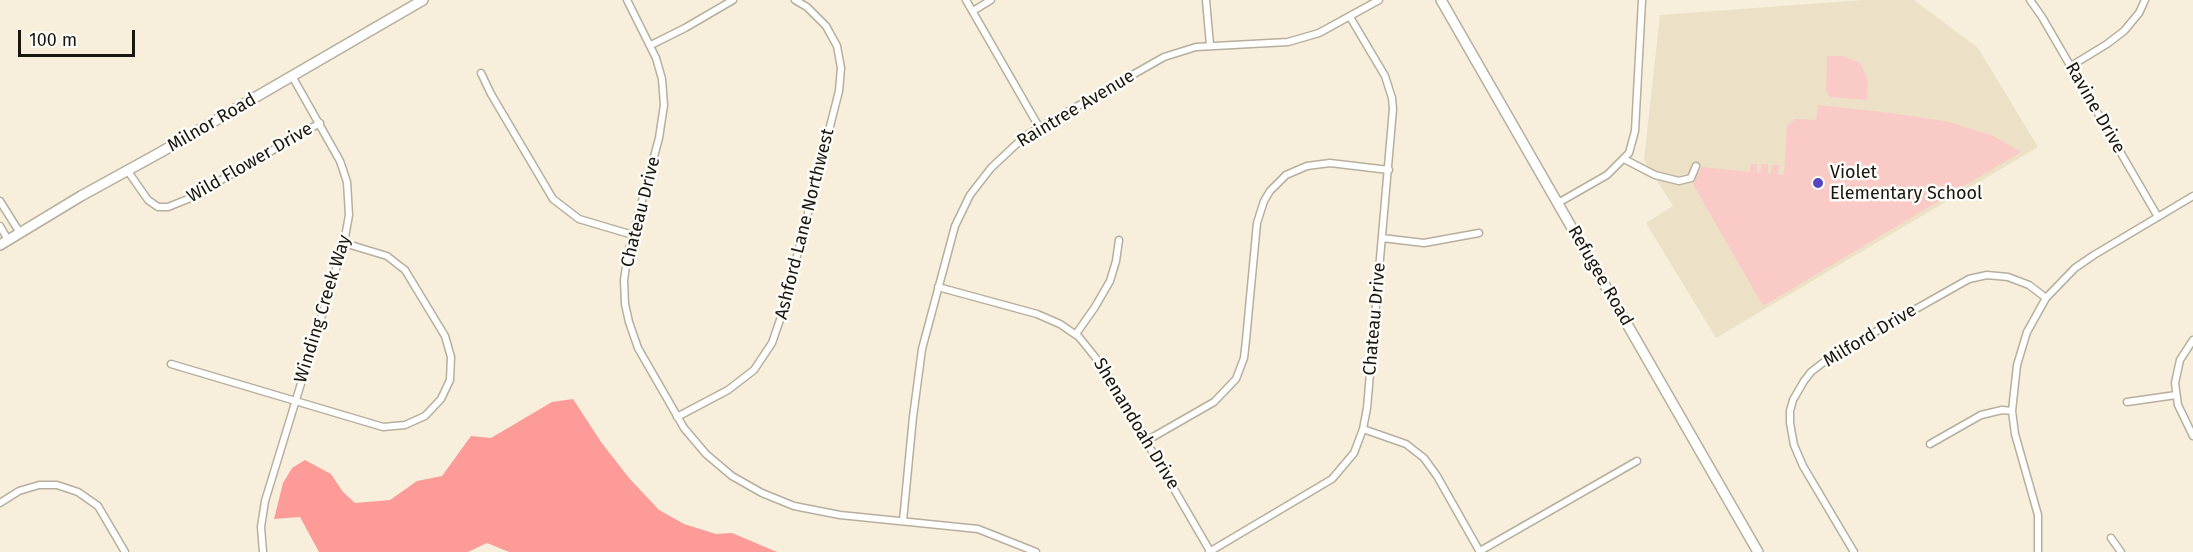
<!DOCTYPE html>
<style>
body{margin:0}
#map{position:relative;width:2193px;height:552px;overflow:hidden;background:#f7eedb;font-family:"Fira Sans",sans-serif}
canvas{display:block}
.scale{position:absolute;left:18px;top:30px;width:117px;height:27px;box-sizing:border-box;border:3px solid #19160f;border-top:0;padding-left:8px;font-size:18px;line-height:21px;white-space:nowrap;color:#19160f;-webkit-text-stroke:4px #fefcf8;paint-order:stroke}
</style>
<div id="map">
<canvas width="2193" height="552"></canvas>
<div class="scale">100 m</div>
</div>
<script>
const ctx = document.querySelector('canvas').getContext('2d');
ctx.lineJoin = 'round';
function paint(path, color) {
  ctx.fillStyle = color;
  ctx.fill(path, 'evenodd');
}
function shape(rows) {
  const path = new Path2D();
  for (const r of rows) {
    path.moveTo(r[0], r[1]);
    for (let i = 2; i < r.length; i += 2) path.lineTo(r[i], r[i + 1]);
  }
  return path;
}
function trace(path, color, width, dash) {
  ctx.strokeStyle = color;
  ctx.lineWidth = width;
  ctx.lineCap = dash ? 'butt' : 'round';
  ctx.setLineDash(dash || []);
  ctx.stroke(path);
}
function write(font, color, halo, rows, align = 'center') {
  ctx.font = font + ' "Fira Sans",sans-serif';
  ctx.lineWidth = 5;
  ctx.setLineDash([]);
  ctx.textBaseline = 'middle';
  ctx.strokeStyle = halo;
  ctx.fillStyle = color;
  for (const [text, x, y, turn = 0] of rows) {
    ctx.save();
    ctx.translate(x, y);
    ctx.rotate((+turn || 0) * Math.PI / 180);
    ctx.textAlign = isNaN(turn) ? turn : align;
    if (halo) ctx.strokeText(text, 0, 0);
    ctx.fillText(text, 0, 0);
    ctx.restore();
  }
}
paint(shape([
 [1863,0,1914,0,1978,48,2038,147,1716,338,1646,223,1673,206,1644,160,1660,15]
]), '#ece1c7');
paint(shape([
 [1827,56,1843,56,1860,63,1868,80,1867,100,1830,97,1826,91],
 [1818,105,1891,113,1950,122,1993,136,2021,152,1763,306,1693,184,1702,167,1750,172,1751,164,1757,164,1757,172,1760,173,1761,164,1768,164,1768,173,1771,174,1772,165,1779,165,1778,174,1784,175,1787,126,1795,119,1816,120]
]), '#facac7');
paint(shape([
 [573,399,601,442,629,478,659,510,684,524,716,534,732,533,777,552,509,552,487,543,468,552,319,552,300,517,274,519,283,483,292,468,305,460,331,474,343,492,355,503,390,500,417,481,442,476,471,436,491,438,552,402]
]), '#fc9b98');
const street = shape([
 [627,0,656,58,662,79,664,105,659,138,628,253,624,280,625,304,629,322,638,348,684,428,706,454,732,476,762,493,794,506,840,515,978,529,1036,552],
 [966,0,1039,127],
 [1206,0,1210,45],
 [2030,0,2042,17,2158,217],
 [973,11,991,0],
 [651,45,685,28,733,0],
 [2071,66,2107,44,2124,31,2139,13,2145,0],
 [481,73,491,94,553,199,579,219,633,235],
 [1624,159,1655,175,1679,181,1691,178,1696,166],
 [127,170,148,200,158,207,168,207,188,199,320,123],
 [0,201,20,233],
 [1558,203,1607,175,1629,153,1635,131,1642,0],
 [0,226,8,240],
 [1382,238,1424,243,1479,233],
 [938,287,1037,314,1060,324,1079,337,1103,367,1210,551],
 [1076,334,1095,307,1110,281,1116,261,1119,240],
 [2193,340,2180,360,2175,383,2178,405,2193,436],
 [171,364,383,427,405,425,425,416,441,399,450,380,451,357,445,336,405,270,387,256,344,243],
 [2127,402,2176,395],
 [677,417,728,390,754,370,772,343,783,311,839,91,841,68,837,46,826,26,807,7,795,0],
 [1363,429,1406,444,1424,458,1437,476,1480,552],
 [1146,441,1214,402,1236,379,1244,358,1246,340,1257,223,1264,201,1270,191,1286,175,1307,166,1330,163,1389,170],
 [1930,444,1981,415,2002,410,2012,411],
 [0,503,19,491,39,485,57,485,78,492,98,506,125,552],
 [903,521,913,417,922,349,955,226,970,195,991,168,1025,136,1164,57,1196,47,1288,42,1319,33,1379,0],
 [2111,538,2121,552],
 [1480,551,1637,461],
 [263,552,261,527,265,501,344,243,349,215,347,182,340,161,292,76],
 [1209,552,1332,479,1354,453,1363,429,1367,408,1393,109,1392,98,1385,76,1350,17],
 [1854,552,1803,466,1794,445,1790,423,1790,411,1793,400,1804,381,1811,372,1829,358,1969,279,1987,275,2008,277,2029,285,2046,298],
 [2038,552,2038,515,2015,434,2012,411,2017,365,2027,332,2046,298,2075,268,2094,255,2193,196]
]);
const secondary = shape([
 [1441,0,1758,552],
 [0,245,81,196,161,152,423,0]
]);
trace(street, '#b7af9d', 9);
trace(secondary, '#b7af9d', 12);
trace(street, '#fff', 6);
trace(secondary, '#fff', 9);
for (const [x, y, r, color] of [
 [1818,183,6,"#5647be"]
]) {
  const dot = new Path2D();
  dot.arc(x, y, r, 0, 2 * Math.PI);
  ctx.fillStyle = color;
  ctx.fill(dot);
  trace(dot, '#fefcf8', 2);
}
write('18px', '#19160f', '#fefcf8', [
 ["Ravine Drive",2095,108,60],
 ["Raintree Avenue",1076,109,-31],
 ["Milnor Road",212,123,-30],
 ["Wild Flower Drive",250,163,-30],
 ["Chateau Drive",641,212,-76],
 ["Ashford Lane Northwest",805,224,-76],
 ["Refugee Road",1600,276,60],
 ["Winding Creek Way",323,309,-73],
 ["Chateau Drive",1375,319,-85],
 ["Milford Drive",1870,336,-31],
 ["Shenandoah Drive",1136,424,59]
]);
write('18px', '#19160f', '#fefcf8', [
 ["Violet",1830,173],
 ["Elementary School",1830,194]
], 'left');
</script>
